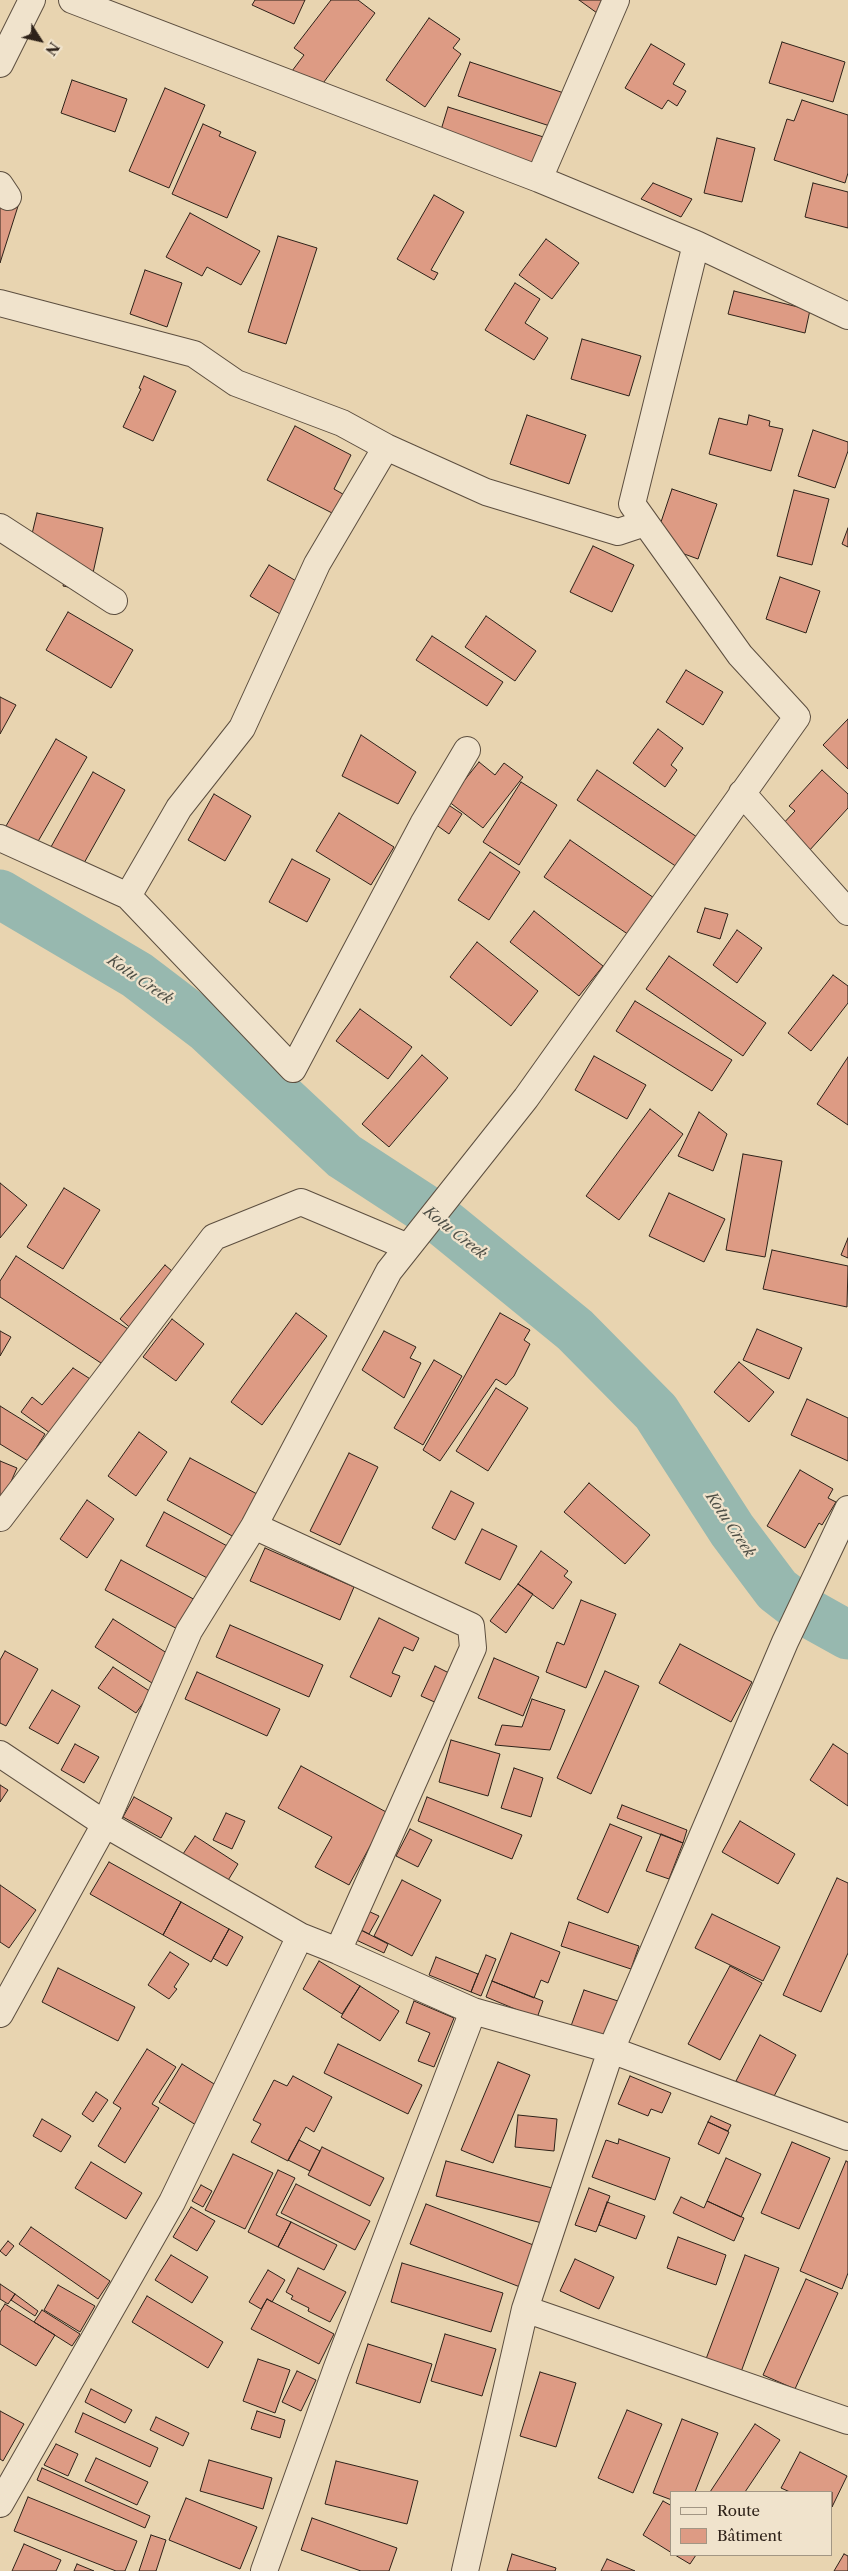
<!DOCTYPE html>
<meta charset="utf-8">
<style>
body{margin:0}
#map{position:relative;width:848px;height:2571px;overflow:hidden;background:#e8d4b0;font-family:"Libre Caslon Text",serif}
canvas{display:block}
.legend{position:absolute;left:670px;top:2491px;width:162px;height:65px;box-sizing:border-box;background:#f0e3cc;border:1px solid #a29684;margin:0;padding:6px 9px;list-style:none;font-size:15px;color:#2e2219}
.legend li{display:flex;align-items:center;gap:10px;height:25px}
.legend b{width:25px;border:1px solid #a29684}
.north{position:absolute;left:15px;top:15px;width:50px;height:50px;-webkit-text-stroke:4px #f0e3cc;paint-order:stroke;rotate:125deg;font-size:14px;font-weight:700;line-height:20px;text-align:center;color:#2e2219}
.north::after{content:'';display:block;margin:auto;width:18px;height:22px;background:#2e2219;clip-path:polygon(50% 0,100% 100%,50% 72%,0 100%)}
</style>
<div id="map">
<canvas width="848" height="2571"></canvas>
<ul class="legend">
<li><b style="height:6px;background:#f0e3cc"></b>Route</li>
<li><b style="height:14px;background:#dd9b84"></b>Bâtiment</li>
</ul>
<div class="north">N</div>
</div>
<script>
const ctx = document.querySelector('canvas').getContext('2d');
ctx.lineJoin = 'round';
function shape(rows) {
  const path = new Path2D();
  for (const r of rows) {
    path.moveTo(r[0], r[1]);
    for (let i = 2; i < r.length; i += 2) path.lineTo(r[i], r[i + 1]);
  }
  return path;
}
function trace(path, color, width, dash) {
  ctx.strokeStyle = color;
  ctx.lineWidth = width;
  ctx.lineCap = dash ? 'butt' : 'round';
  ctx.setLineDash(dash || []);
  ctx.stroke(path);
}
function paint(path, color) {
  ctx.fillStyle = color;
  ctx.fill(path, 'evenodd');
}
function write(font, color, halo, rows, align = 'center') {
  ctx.font = font + ' "Libre Caslon Text",serif';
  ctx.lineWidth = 4.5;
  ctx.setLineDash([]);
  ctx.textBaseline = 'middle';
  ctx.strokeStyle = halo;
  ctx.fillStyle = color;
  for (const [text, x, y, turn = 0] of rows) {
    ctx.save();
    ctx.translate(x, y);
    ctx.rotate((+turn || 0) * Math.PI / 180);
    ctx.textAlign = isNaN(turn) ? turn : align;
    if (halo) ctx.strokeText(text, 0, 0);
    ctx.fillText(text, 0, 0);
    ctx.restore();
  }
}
trace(shape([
 [0,894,137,975,208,1029,344,1156,433,1214,575,1330,656,1412,732,1530,777,1590,803,1610,848,1635]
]), '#97b8af', 49);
const building = shape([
 [255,0,305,0,294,24,252,5,255,0],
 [331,0,358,0,375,13,318,90,292,71,304,55,294,48,331,0],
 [579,0,607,0,597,13,579,0],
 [429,18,460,39,453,48,461,54,425,107,386,80,429,18],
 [782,42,845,62,833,102,769,83,782,42],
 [651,44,685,64,673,84,686,91,677,106,668,100,662,109,625,88,651,44],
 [470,62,570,95,559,129,458,96,470,62],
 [72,80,127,99,115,132,61,113,72,80],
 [165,88,205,105,169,188,129,171,165,88],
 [802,100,848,115,848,173,845,183,774,160,787,119,794,121,802,100],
 [448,107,553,140,542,176,437,143,448,107],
 [203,124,221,132,219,136,256,152,227,218,172,194,203,124],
 [717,138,755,148,742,202,704,193,717,138],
 [653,183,692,199,681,217,641,199,653,183],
 [813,183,848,192,848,228,805,217,813,183],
 [434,195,464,212,431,270,438,273,434,280,397,259,434,195],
 [0,197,19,203,0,263,0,197],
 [190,213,260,251,241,285,207,267,202,276,166,257,190,213],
 [278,236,317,248,286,344,248,332,278,236],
 [546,239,579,263,552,299,519,275,546,239],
 [145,270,182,283,167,327,130,314,145,270],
 [515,283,540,299,525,323,548,338,534,360,485,330,515,283],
 [734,291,810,310,805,333,728,314,734,291],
 [582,339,641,356,629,396,571,379,582,339],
 [144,376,176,391,153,441,123,427,141,389,139,388,144,376],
 [527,415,586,435,569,484,510,464,527,415],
 [749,415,770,421,769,426,783,429,771,471,709,454,719,418,747,425,749,415],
 [295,426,351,455,334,489,348,497,338,516,267,480,295,426],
 [813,430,848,442,848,451,835,488,798,476,813,430],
 [672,489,717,504,698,559,654,543,672,489],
 [794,490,829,499,812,565,777,556,794,490],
 [37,513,103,528,89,591,63,586,68,564,27,555,37,513],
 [848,528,848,547,842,544,848,528],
 [593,546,634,565,612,612,570,592,593,546],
 [269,565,303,585,285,617,250,596,269,565],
 [780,577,820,591,806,633,766,619,780,577],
 [68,612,133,650,111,688,46,650,68,612],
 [486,616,536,651,515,681,465,647,486,616],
 [432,636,503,682,487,706,416,660,432,636],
 [686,670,723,692,703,725,666,702,686,670],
 [0,697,16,705,0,734,0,697],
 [848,719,848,769,823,745,848,719],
 [658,729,683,748,671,765,677,770,665,787,633,763,658,729],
 [361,735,416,772,398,804,342,776,361,735],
 [56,739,87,757,33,850,2,833,56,739],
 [479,762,495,775,504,763,523,777,483,828,448,801,479,762],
 [597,770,697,837,677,867,577,800,597,770],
 [822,770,848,794,848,808,808,852,780,827,795,811,789,806,822,770],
 [93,772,125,790,79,872,47,854,93,772],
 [521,782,557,805,519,865,483,842,521,782],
 [214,794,251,816,225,861,188,840,214,794],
 [441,800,462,814,449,834,428,819,441,800],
 [339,813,394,847,371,885,316,851,339,813],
 [570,840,657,900,632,937,544,877,570,840],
 [490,852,520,872,489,920,458,900,490,852],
 [292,859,330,879,307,922,269,902,292,859],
 [705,908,728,914,720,939,697,932,705,908],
 [534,911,603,966,579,996,510,942,534,911],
 [737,930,762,948,737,983,713,965,737,930],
 [477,942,538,991,511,1026,450,977,477,942],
 [669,956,766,1023,743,1056,646,989,669,956],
 [833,975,848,986,848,1003,811,1051,788,1033,833,975],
 [635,1001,732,1060,712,1091,616,1031,635,1001],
 [360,1009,412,1047,388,1079,336,1041,360,1009],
 [422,1055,448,1078,389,1147,362,1124,422,1055],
 [594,1056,646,1085,627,1119,575,1090,594,1056],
 [848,1057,848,1125,817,1104,848,1057],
 [650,1109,683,1134,619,1220,586,1196,650,1109],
 [699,1112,727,1134,713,1171,678,1156,699,1112],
 [743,1154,782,1161,765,1257,726,1250,743,1154],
 [0,1183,27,1205,0,1238,0,1183],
 [64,1188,100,1210,63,1269,27,1247,64,1188],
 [669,1193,725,1219,704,1262,649,1236,669,1193],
 [848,1238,848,1258,841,1255,848,1238],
 [772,1250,848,1266,847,1307,763,1289,772,1250],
 [16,1256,128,1329,104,1365,0,1297,0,1281,16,1256],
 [165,1265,179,1277,134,1331,120,1319,165,1265],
 [296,1313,327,1336,262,1425,231,1402,296,1313],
 [500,1313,530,1330,524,1340,530,1344,514,1376,506,1385,496,1379,440,1461,423,1450,500,1313],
 [172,1319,204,1344,176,1381,143,1357,172,1319],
 [757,1329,802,1348,789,1379,743,1360,757,1329],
 [0,1331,11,1337,0,1356,0,1331],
 [384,1331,416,1347,410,1358,421,1363,404,1398,362,1370,384,1331],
 [434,1360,462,1376,423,1445,394,1428,434,1360],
 [739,1362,774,1392,749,1422,714,1392,739,1362],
 [73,1368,95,1382,50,1433,21,1412,32,1397,42,1405,73,1368],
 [496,1388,528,1408,488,1471,456,1451,496,1388],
 [807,1399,848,1418,848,1461,791,1435,807,1399],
 [0,1406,45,1434,28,1461,0,1444,0,1406],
 [139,1432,167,1452,136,1496,108,1476,139,1432],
 [349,1453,378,1467,340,1545,310,1531,349,1453],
 [190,1458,257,1494,234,1537,167,1500,190,1458],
 [0,1461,17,1468,0,1507,0,1461],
 [800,1470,833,1489,828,1498,836,1502,822,1525,819,1523,805,1548,767,1526,800,1470],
 [589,1483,650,1535,625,1564,564,1512,589,1483],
 [451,1491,474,1503,455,1540,432,1528,451,1491],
 [87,1500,114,1519,87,1558,60,1539,87,1500],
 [164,1512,231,1548,213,1581,146,1546,164,1512],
 [482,1529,517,1546,500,1580,465,1563,482,1529],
 [265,1548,354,1587,340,1620,250,1581,265,1548],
 [541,1551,568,1571,564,1576,572,1582,553,1609,518,1584,541,1551],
 [121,1560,199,1602,183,1632,105,1590,121,1560],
 [518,1584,533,1594,506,1633,490,1621,518,1584],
 [581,1600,616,1614,586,1688,546,1672,557,1642,564,1645,581,1600],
 [379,1618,419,1638,413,1651,404,1647,392,1673,400,1676,391,1697,350,1677,379,1618],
 [113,1619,170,1655,152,1683,95,1647,113,1619],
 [230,1625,323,1665,309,1697,216,1657,230,1625],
 [680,1644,752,1682,731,1722,659,1683,680,1644],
 [5,1651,38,1669,6,1726,0,1723,0,1660,5,1651],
 [494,1658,539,1677,523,1716,478,1698,494,1658],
 [435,1666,453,1675,439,1704,421,1696,435,1666],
 [113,1667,151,1692,136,1713,98,1688,113,1667],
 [605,1671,639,1686,591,1794,557,1778,605,1671],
 [197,1672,280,1709,267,1736,185,1699,197,1672],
 [52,1690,80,1706,58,1744,29,1728,52,1690],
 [532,1699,565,1710,550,1750,495,1745,502,1725,522,1727,532,1699],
 [451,1740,500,1754,488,1796,439,1782,451,1740],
 [75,1744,99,1757,84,1783,61,1770,75,1744],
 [833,1744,848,1754,848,1806,810,1780,833,1744],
 [301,1766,388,1813,349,1885,315,1867,332,1837,278,1808,301,1766],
 [514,1768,543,1778,531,1817,501,1808,514,1768],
 [0,1785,8,1790,0,1802,0,1785],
 [134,1797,172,1818,161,1838,123,1817,134,1797],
 [427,1797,522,1835,512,1859,418,1821,427,1797],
 [622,1805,687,1830,683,1843,617,1818,622,1805],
 [226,1813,245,1821,232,1849,213,1840,226,1813],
 [740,1821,795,1854,778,1884,722,1852,740,1821],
 [610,1824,642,1837,608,1913,577,1899,610,1824],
 [410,1829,432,1840,418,1867,396,1856,410,1829],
 [661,1834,683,1843,669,1879,646,1871,661,1834],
 [195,1836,238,1864,227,1882,183,1854,195,1836],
 [109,1862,181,1902,163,1935,90,1894,109,1862],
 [837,1878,848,1883,848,1953,821,2012,783,1995,837,1878],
 [402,1880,441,1900,412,1956,374,1936,402,1880],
 [0,1885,36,1910,9,1948,0,1942,0,1885],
 [181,1902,229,1929,211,1962,163,1935,181,1902],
 [368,1911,379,1916,369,1934,359,1929,368,1911],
 [712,1914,780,1947,763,1981,695,1948,712,1914],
 [569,1922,639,1946,631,1969,561,1946,569,1922],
 [229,1929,243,1937,227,1966,213,1958,229,1929],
 [359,1929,388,1944,384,1953,354,1939,359,1929],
 [511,1933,560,1952,548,1983,541,1980,534,1998,492,1981,511,1933],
 [170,1952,189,1964,174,1987,177,1989,169,1999,148,1985,170,1952],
 [486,1955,496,1959,481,1996,471,1992,486,1955],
 [436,1957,478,1974,471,1992,429,1975,436,1957],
 [319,1961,360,1986,342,2014,303,1989,319,1961],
 [730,1966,762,1983,720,2060,688,2044,730,1966],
 [58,1968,135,2007,118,2041,42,2002,58,1968],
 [492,1981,543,2001,537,2018,486,1997,492,1981],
 [360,1986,399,2011,380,2041,341,2017,360,1986],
 [584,1990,618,2001,606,2038,571,2026,584,1990],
 [414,2001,454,2018,434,2067,418,2061,430,2033,406,2023,414,2001],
 [760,2035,796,2055,772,2100,736,2081,760,2035],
 [338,2044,422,2085,408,2114,324,2073,338,2044],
 [147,2049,176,2067,152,2104,159,2108,125,2163,98,2146,121,2108,113,2103,147,2049],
 [498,2062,530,2075,493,2163,461,2150,498,2062],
 [182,2064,219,2087,196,2125,159,2102,182,2064],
 [293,2076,332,2097,314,2132,306,2127,288,2161,251,2142,261,2124,253,2120,274,2080,287,2086,293,2076],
 [630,2076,671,2093,662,2113,651,2109,648,2116,618,2104,630,2076],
 [96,2092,108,2100,93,2122,82,2114,96,2092],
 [518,2115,557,2119,554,2151,515,2147,518,2115],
 [711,2116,731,2125,728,2131,708,2122,711,2116],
 [42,2119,71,2136,61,2152,33,2136,42,2119],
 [708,2122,729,2132,719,2154,698,2144,708,2122],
 [619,2139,670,2158,655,2200,592,2177,606,2140,618,2144,619,2139],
 [299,2140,320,2151,310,2171,288,2160,299,2140],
 [792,2142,830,2158,799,2229,761,2213,792,2142],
 [322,2147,384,2178,370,2206,308,2175,322,2147],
 [233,2154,273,2173,245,2229,205,2210,233,2154],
 [726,2158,761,2174,741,2217,707,2201,726,2158],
 [446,2161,556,2189,546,2224,436,2196,446,2161],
 [846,2161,848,2162,848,2273,842,2289,800,2271,846,2161],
 [91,2162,142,2193,126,2219,75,2188,91,2162],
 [278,2170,295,2178,276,2215,291,2222,278,2247,248,2232,278,2170],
 [296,2184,370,2221,355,2250,281,2213,296,2184],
 [201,2185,212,2191,203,2207,192,2201,201,2185],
 [589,2188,610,2196,596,2232,575,2225,589,2188],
 [681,2197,704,2208,707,2201,744,2218,734,2241,673,2213,681,2197],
 [607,2202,645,2216,636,2239,599,2225,607,2202],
 [426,2204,536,2246,520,2287,410,2244,426,2204],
 [191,2207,215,2221,197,2251,173,2237,191,2207],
 [291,2222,337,2245,324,2270,278,2247,291,2222],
 [31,2227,110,2281,98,2299,19,2244,31,2227],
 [678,2237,726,2255,716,2285,667,2268,678,2237],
 [8,2241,14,2246,6,2256,0,2251,8,2241],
 [171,2255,208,2277,192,2303,155,2280,171,2255],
 [745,2255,779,2268,741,2372,706,2359,745,2255],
 [575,2259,614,2277,599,2309,560,2291,575,2259],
 [402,2263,503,2293,491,2332,391,2302,402,2263],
 [298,2268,346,2292,330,2322,308,2311,309,2308,291,2299,293,2296,286,2292,298,2268],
 [268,2270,285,2280,272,2302,267,2299,261,2309,249,2302,268,2270],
 [806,2279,838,2293,795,2389,763,2375,806,2279],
 [0,2284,15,2294,8,2304,0,2299,0,2284],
 [58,2285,95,2306,80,2332,44,2310,58,2285],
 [15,2294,38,2311,35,2316,11,2300,15,2294],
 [147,2296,223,2342,208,2368,132,2322,147,2296],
 [267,2299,334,2334,319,2364,251,2329,267,2299],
 [5,2304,55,2335,36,2366,0,2344,0,2312,5,2304],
 [42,2310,80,2334,72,2346,34,2322,42,2310],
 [445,2334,496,2349,482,2396,431,2381,445,2334],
 [368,2344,432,2364,420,2403,356,2383,368,2344],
 [258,2359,290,2370,275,2413,243,2401,258,2359],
 [297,2371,316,2380,301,2411,282,2402,297,2371],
 [540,2372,576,2383,556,2447,520,2436,540,2372],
 [91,2389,132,2410,125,2423,85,2402,91,2389],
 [627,2410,662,2424,633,2493,598,2478,627,2410],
 [0,2411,24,2424,3,2461,0,2459,0,2411],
 [257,2411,285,2420,280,2438,251,2429,257,2411],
 [83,2413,158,2448,150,2467,75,2432,83,2413],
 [156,2417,189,2433,183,2446,150,2430,156,2417],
 [682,2419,718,2433,695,2492,672,2492,672,2500,653,2493,682,2419],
 [755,2424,780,2440,745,2492,710,2492,755,2424],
 [56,2444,78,2454,68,2476,44,2465,56,2444],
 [800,2452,847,2476,832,2507,832,2492,790,2492,781,2488,800,2452],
 [96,2458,148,2482,137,2505,85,2481,96,2458],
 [209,2460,272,2478,263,2509,200,2491,209,2460],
 [336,2461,418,2481,407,2524,325,2504,336,2461],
 [42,2468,150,2516,145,2528,37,2480,42,2468],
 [28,2497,137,2541,125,2571,116,2571,14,2531,28,2497],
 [186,2498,257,2527,240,2569,169,2540,186,2498],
 [663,2501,672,2506,672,2553,643,2535,663,2501],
 [312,2518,397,2548,389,2571,361,2571,301,2550,312,2518],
 [151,2535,166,2540,156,2571,139,2571,151,2535],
 [24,2544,61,2560,56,2571,12,2571,24,2544],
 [512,2554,556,2568,555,2571,507,2571,512,2554],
 [844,2554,848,2556,848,2571,834,2571,844,2554],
 [675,2555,696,2555,690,2564,675,2555],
 [607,2559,635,2571,601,2571,607,2559],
 [77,2564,94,2571,74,2571,77,2564]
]);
paint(building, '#dd9b84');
trace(building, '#2e2219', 1);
const minor = shape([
 [72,0,539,179,696,244,848,316],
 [0,64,32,0],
 [539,179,616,0],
 [0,185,8,197],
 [0,303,194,354,236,383,342,423,386,447,486,492,618,532,645,523],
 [0,527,114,601],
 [742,793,848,912],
 [0,838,128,896,293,1069,423,824,467,750],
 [128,896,179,808,242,728,317,564,386,447],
 [0,1518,214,1237,301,1202,408,1247],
 [254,1526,471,1626,473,1648,338,1951],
 [0,1754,105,1824,300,1936,338,1951,473,2011,611,2050,848,2137],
 [0,2014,105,1824,189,1631,254,1526,389,1271,526,1098,797,717,740,655,632,504,696,244],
 [525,2309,848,2421],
 [0,2504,172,2202,300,1936],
 [264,2571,336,2370,473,2011],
 [465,2571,525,2309,611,2050,785,1642,848,1509]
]);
trace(minor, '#5c4e3f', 28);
trace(minor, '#f0e3cc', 26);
write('italic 15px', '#4e4f46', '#f0e3cc', [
 ["Kotu Creek",140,980,34],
 ["Kotu Creek",455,1233,38],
 ["Kotu Creek",730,1525,56]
]);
</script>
